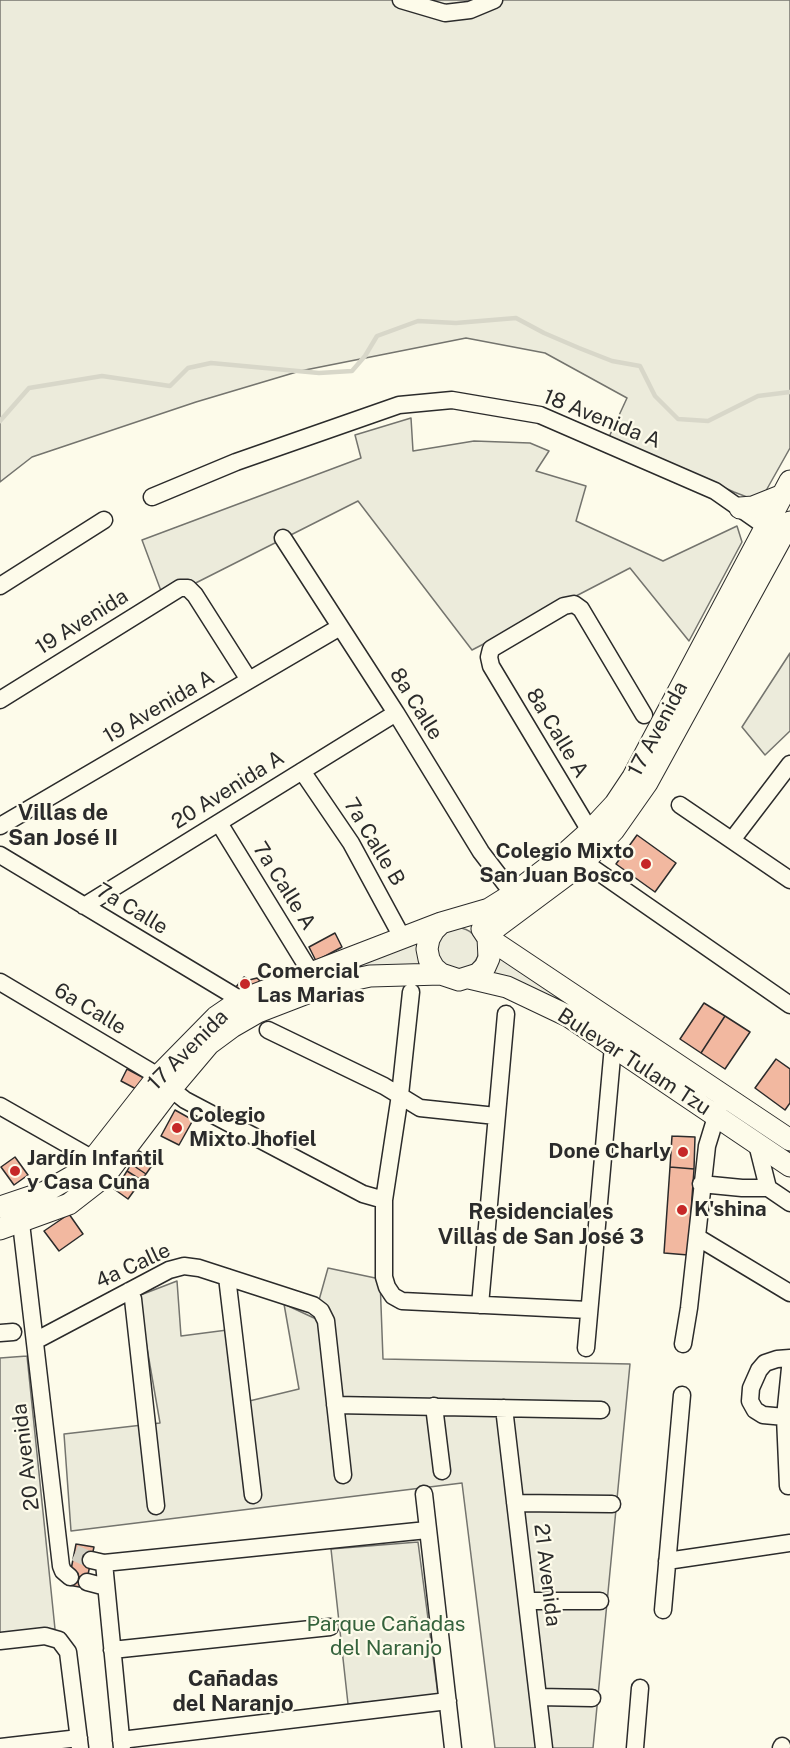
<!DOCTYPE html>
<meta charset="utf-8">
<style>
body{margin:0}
canvas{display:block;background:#fdfbea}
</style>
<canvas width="790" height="1748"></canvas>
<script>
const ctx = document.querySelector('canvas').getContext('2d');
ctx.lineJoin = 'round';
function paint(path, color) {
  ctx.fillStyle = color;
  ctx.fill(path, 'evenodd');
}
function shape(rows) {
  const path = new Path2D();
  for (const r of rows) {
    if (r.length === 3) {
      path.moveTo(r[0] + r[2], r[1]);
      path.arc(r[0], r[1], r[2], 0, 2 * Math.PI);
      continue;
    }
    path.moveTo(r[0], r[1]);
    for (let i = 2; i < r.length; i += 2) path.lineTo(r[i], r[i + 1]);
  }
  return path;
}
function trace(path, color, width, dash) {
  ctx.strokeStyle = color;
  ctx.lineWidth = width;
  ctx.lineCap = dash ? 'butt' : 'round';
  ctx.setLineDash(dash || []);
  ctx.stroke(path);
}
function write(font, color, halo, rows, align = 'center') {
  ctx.font = font + ' "Public Sans",sans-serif';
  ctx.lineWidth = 4.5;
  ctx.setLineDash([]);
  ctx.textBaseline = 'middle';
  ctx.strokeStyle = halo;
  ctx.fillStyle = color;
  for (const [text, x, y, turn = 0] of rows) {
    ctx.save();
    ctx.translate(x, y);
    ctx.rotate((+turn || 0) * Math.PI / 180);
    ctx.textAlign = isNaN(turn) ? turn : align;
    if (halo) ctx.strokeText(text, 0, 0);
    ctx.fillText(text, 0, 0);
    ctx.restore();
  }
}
const green = shape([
 [0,0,790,0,790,448,763,496,747,497,734,492,609,437,627,398,545,353,466,338,300,371,196,402,32,457,0,482,0,0],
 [411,418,413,451,474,441,530,443,549,451,536,471,586,486,576,521,663,561,737,526,742,542,689,641,630,568,472,650,358,501,164,599,142,540,361,458,355,435,411,418],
 [790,653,790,731,765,755,742,727,790,653],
 [458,949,21],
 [428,936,429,968,321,977,428,936],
 [493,949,596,1015,481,976,493,949],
 [328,1268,380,1279,383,1359,630,1364,593,1748,495,1748,462,1483,71,1531,64,1434,160,1423,138,1296,177,1281,181,1336,235,1329,241,1403,299,1389,284,1304,314,1318,328,1268],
 [27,1356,55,1629,0,1633,0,1358,27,1356],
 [418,1542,438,1695,348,1704,331,1549,418,1542]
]);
paint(green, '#ecebdb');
trace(green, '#74746e', 1.5);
trace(shape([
 [0,421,29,388,102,376,170,386,188,368,211,363,319,373,352,371,365,356,377,336,418,321,456,323,516,318,544,333,579,348,612,361,640,366,655,396,678,419,708,421,758,396,790,392]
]), '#d8d7c9', 4.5);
const building = shape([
 [637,835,676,863,655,892,616,864,637,835],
 [335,933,342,947,316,961,309,947,335,933],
 [244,977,249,980,255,990,247,996,236,987,244,977],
 [257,978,263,984,255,990,249,980,257,978],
 [704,1003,725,1016,701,1053,680,1039,704,1003],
 [725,1016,750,1032,725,1069,701,1053,725,1016],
 [776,1059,790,1069,790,1103,785,1110,755,1088,776,1059],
 [127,1069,144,1078,138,1090,121,1081,127,1069],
 [175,1110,193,1120,179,1145,161,1136,175,1110],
 [672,1136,695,1137,694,1169,670,1167,672,1136],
 [139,1151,155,1161,146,1174,131,1164,139,1151],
 [15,1157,28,1175,14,1185,1,1167,15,1157],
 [131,1164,146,1174,141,1180,127,1171,131,1164],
 [670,1167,694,1169,688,1255,664,1253,670,1167],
 [127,1171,141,1180,136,1188,122,1179,127,1171],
 [122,1179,136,1188,128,1199,114,1189,122,1179],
 [69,1214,83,1234,59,1251,44,1231,69,1214],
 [76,1544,94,1547,85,1588,68,1585,76,1544]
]);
paint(building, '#f2b8a0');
trace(building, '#2b2b2b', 1.5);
trace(shape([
 [75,1553,91,1560]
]), '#d3d1c4', 16, [16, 8]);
const minor = shape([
 [401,0,445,13,470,10,494,0],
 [152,497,236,462,399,405,452,400,540,415,715,491,775,533],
 [283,538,396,713,481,852,513,894],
 [0,586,104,520],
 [0,700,180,588,188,588,195,595,249,680],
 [302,771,351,843,403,939],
 [680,805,790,880],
 [219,823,311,973],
 [0,826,340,627],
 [590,831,491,666,489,657,491,649,564,606,574,604,581,609,644,715],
 [732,840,790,764],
 [0,855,241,1000],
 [584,862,790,1005],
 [84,906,396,713],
 [0,982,158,1076],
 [411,992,400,1095,384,1200,384,1277,387,1287,393,1296,402,1301,588,1310],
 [268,1030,384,1086,420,1108,496,1116],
 [171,1089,185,1100,363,1194,384,1200],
 [0,1106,93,1159],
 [757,1144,768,1188],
 [701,1184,742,1188,768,1188,790,1203],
 [21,1223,61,1566,63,1571,70,1577],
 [697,1237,790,1293],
 [227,1277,253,1495],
 [129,1291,133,1299,156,1506],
 [480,1305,506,1014],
 [0,1333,13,1332],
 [35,1341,169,1270,184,1266,199,1268,313,1305,321,1311,326,1321,343,1475],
 [683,1344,689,1308,707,1146,719,1107],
 [586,1348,613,1046],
 [335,1405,601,1410],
 [434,1406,442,1471],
 [504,1408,544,1748],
 [785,1417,763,1415,755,1410,750,1401,751,1388,759,1370,765,1363,777,1359,790,1358],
 [788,1486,785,1417,790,1368],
 [424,1494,453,1748],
 [515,1503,612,1504],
 [91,1560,104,1563,427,1530],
 [667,1561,790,1543],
 [104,1563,122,1748],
 [87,1582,106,1587],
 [528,1601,600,1601],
 [663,1610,682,1395],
 [0,1641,45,1636,59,1640,68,1652,80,1748],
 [112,1650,330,1627],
 [538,1697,592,1698],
 [121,1740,448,1701],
 [0,1747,79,1738],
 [635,1748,640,1688],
 [781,1748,782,1746]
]);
const major = shape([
 [740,508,753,507,783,495],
 [441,923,434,930,429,939,427,949,429,959,434,968,441,974,459,980,478,974,485,967,489,958,488,938,482,929],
 [486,935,584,862,614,830,647,783,790,522],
 [488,938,790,1140],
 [469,978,507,987,568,1016,790,1166],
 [0,1207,45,1192,73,1176,93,1159,158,1076,216,1017,241,1000,441,923,489,909,513,894,561,857,590,831,615,804,633,777,790,481],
 [0,1229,69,1204,105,1176,171,1089,209,1044,232,1027,258,1012,328,985,370,976,441,974]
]);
trace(minor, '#2b2b2b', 19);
trace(major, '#2b2b2b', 23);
trace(minor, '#fdfbea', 16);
trace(major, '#fdfbea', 21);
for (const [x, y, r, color] of [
 [646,864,6,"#c62828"],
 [245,984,6,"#c62828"],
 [177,1128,6,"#c62828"],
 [683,1152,6,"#c62828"],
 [15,1171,6,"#c62828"],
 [682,1210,6,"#c62828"]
]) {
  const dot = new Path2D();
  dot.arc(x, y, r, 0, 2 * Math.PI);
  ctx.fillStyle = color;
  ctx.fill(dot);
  trace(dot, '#fdfbea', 2);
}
write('21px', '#2b2b2b', '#fdfbea', [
 ["18 Avenida A",602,419,22],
 ["19 Avenida",82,622,-32],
 ["8a Calle",416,704,58],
 ["19 Avenida A",159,707,-30],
 ["17 Avenida",658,729,-62],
 ["8a Calle A",557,733,59],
 ["20 Avenida A",228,790,-32],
 ["7a Calle B",374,842,59],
 ["7a Calle A",284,886,58],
 ["7a Calle",132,909,31],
 ["6a Calle",90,1009,31],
 ["17 Avenida",188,1050,-45],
 ["Bulevar Tulam Tzu",634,1062,33],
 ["4a Calle",133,1266,-25],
 ["20 Avenida",26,1457,-97],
 ["21 Avenida",547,1575,83]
]);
write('bold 21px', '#2b2b2b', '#fdfbea', [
 ["Colegio Mixto",634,852,"right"],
 ["San Juan Bosco",634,876,"right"],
 ["Comercial",257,972],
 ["Las Marias",257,996],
 ["Colegio",189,1116],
 ["Mixto Jhofiel",189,1140],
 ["Done Charly",671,1152,"right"],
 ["Jardín Infantil",27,1159],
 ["y Casa Cuna",27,1183],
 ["K'shina",694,1210]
], 'left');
write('21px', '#34623c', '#fdfbea', [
 ["Parque Cañadas",386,1625],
 ["del Naranjo",386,1649]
]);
write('bold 22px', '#2b2b2b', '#fdfbea', [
 ["Villas de",63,813],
 ["San José II",63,838],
 ["Residenciales",541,1212],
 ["Villas de San José 3",541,1237],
 ["Cañadas",233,1679],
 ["del Naranjo",233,1704]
]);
</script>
